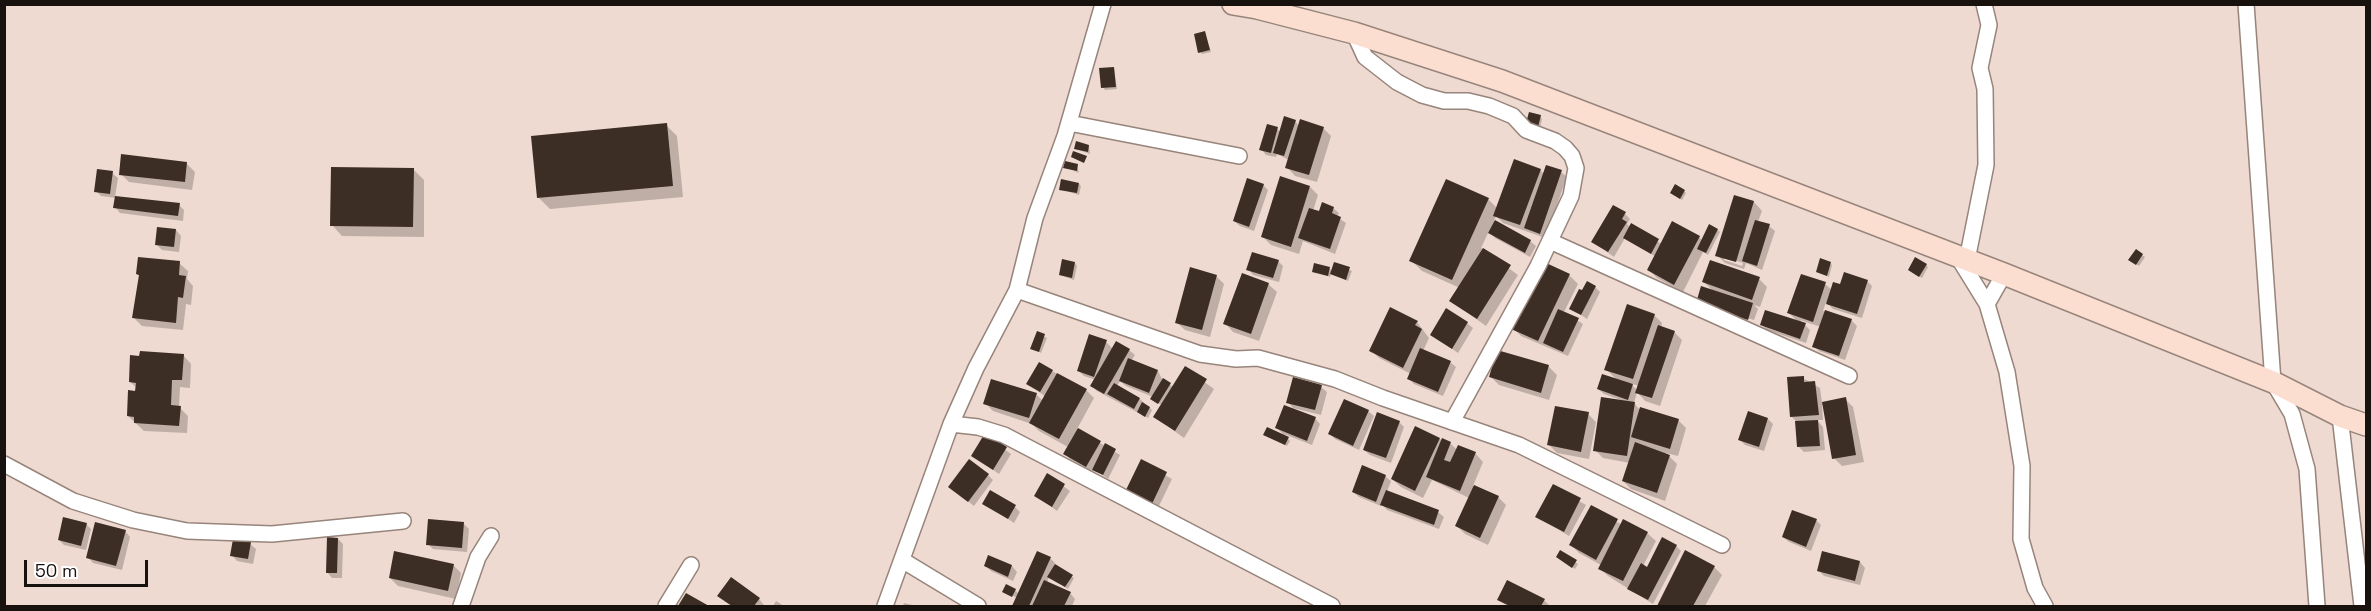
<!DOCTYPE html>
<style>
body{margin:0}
#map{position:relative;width:2371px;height:611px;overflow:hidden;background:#eedad0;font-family:"Space Grotesk",sans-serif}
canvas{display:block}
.frame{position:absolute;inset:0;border:6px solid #18120e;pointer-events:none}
.scale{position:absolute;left:24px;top:560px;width:124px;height:27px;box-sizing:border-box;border:3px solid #18120e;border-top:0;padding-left:8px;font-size:18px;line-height:21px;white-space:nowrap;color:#18120e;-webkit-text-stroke:4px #fff;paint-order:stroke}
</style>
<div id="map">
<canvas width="2371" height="611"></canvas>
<div class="frame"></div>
<div class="scale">50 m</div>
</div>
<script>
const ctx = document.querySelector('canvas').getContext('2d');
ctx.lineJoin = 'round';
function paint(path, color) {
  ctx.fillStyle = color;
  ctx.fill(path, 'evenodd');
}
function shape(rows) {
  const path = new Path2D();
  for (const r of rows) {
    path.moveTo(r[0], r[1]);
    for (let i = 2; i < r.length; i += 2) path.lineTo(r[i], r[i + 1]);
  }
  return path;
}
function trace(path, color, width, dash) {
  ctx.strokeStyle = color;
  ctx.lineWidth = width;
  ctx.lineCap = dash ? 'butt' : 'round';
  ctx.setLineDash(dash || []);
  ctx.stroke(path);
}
paint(shape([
 [1205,33,1211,52,1202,54,1200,52],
 [1114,68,1117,89,1105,90,1103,87],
 [1540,116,1542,119,1540,128,1527,123],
 [1295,121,1299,126,1323,128,1331,136,1317,182,1295,176,1287,167,1289,160,1277,154,1276,157,1266,155,1261,149,1277,129,1281,132],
 [666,125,677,136,683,197,550,209,539,198],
 [1089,146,1090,154,1076,149],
 [186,163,195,172,192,190,129,182,121,174],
 [1077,166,1079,173,1065,167],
 [1547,167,1561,172,1567,177,1545,238,1503,223,1496,216,1494,221,1530,241,1536,246,1530,257,1495,238,1489,231,1481,248,1518,275,1486,326,1451,301,1460,288,1422,271,1411,260,1488,199,1497,208,1540,170,1544,174],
 [413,169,424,180,424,237,342,236,332,225],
 [112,173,118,178,115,197,179,205,184,210,183,221,120,213,115,207,116,198,101,196,96,191],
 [1079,184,1081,186,1079,195,1060,189],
 [1263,185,1268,190,1254,231,1240,226,1234,221],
 [1310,187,1318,195,1313,211,1320,213,1333,208,1339,213,1337,217,1346,223,1335,254,1303,241,1299,254,1271,245,1263,237],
 [1684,191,1686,193,1682,200,1674,195],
 [1735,197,1754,202,1762,211,1758,222,1769,226,1775,231,1762,270,1746,263,1744,269,1725,263,1717,255],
 [1724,257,1743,263,1742,266,1724,260],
 [1625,214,1630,219,1627,224,1630,227,1662,244,1699,237,1702,240,1718,230,1720,232,1708,255,1703,252,1683,292,1657,278,1649,270,1656,257,1625,238,1614,257,1593,242],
 [176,230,181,236,179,252,162,250,157,245],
 [2136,251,2145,257,2139,266,2133,262],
 [1278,261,1283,266,1279,282,1253,275,1248,269],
 [1711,262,1759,279,1767,287,1760,307,1754,305,1758,309,1754,320,1701,304,1701,307,1753,324,1703,308,1697,303,1702,288,1714,292,1704,282],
 [179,263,188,271,187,279,193,286,191,305,186,304,183,330,142,326,134,318,140,277,137,274],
 [1075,263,1077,266,1074,280,1060,275],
 [1830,263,1832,265,1829,277,1817,272],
 [1335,264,1352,271,1348,281,1331,273,1330,277,1313,271,1329,268,1332,271],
 [1545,264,1570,276,1578,284,1564,312,1583,324,1568,356,1521,336,1513,328],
 [1926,265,1928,267,1922,278,1909,270],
 [1216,276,1224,284,1210,337,1185,330,1176,322],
 [1867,281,1872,286,1862,318,1833,309,1826,302,1823,311,1851,320,1857,326,1845,360,1819,351,1814,346,1821,327,1800,320,1810,330,1806,343,1767,330,1762,325,1799,323,1789,313,1825,284,1832,290],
 [1268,284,1277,292,1259,341,1233,332,1225,323],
 [1595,287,1600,292,1587,319,1571,308],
 [1654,315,1662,323,1661,328,1674,332,1682,340,1660,406,1645,401,1637,392,1634,403,1640,410,1678,420,1686,428,1678,456,1666,453,1677,464,1665,501,1631,489,1623,481,1630,463,1603,458,1595,450,1621,400,1604,394,1598,389,1617,380,1606,369],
 [1630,383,1639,386,1638,391],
 [1417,322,1429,338,1423,351,1450,362,1456,367,1443,396,1414,384,1409,379,1411,374,1379,358,1371,350],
 [1467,323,1473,328,1458,353,1432,335],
 [1037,333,1047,338,1041,353,1032,348],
 [1106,342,1113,349,1129,350,1135,355,1131,361,1158,371,1162,379,1173,387,1185,368,1214,389,1184,438,1155,417,1162,405,1154,401,1153,397,1126,386,1120,381,1117,386,1140,399,1152,410,1148,418,1097,391,1092,386,1096,380,1084,376,1079,371],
 [183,355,191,364,190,388,180,387,179,407,188,416,187,433,144,431,128,416,137,388,130,382],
 [1548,366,1557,375,1549,400,1499,385,1491,377],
 [1052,371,1086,390,1094,398,1077,429,1120,455,1108,479,1093,468,1092,471,1070,459,1065,453,1068,447,1039,431,1032,424,993,411,985,403,1036,394,1043,401,1046,397,1028,384],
 [1803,378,1820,388,1822,403,1845,399,1853,407,1864,462,1842,466,1834,458,1824,404,1822,405,1823,420,1817,420,1823,427,1825,450,1804,452,1798,446,1797,422,1792,417],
 [1321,387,1327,392,1321,415,1293,408,1288,402],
 [1368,411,1374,416,1359,450,1335,439,1330,434],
 [1588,414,1596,422,1589,459,1557,453,1549,445],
 [1315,418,1320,424,1312,445,1284,434,1290,441,1287,446,1265,435,1286,437,1277,428],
 [1768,419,1773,424,1764,451,1745,445,1740,440],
 [1399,422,1404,427,1391,463,1370,455,1364,450],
 [986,435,1011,454,999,474,973,456],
 [1439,439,1450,443,1457,450,1475,453,1483,462,1473,486,1498,497,1506,505,1488,545,1465,534,1457,526,1469,498,1432,480,1423,498,1401,487,1392,479],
 [1141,461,1172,479,1157,510,1132,497],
 [988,475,993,480,974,506,950,487],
 [1048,475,1070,491,1057,511,1035,495],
 [1385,476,1391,481,1387,492,1438,512,1444,517,1439,529,1387,510,1382,504,1381,506,1359,497,1353,492],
 [1553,486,1586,505,1569,536,1537,517],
 [984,503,1015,507,1020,512,1014,523],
 [1592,507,1622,525,1647,533,1656,541,1643,566,1647,569,1676,546,1681,551,1653,604,1608,576,1600,568,1601,565,1579,553,1571,545],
 [1816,520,1821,525,1811,551,1789,542,1783,537],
 [86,524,91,529,86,550,64,545,59,540],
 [464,524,469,529,467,552,433,549,428,544],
 [125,531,130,537,122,570,93,563,88,557],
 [338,539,343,544,342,578,332,578,327,572],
 [250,544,256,549,253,564,237,561,232,555],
 [1561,552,1578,564,1575,569,1560,559],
 [1050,558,1055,563,1054,566,1074,578,1068,589,1049,577,1047,583,1070,593,1075,599,1072,606,1014,606,1019,599,1004,591,1015,590,1019,594],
 [1860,562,1865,568,1860,585,1824,576,1818,570],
 [453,565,461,573,456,599,398,586,390,578],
 [985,566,1012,566,1017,572,1013,581,991,571],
 [1714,567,1722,575,1705,606,1658,606],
 [759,599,764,605,763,606,732,606,724,601],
 [1499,600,1544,600,1549,605,1507,606],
 [776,601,784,606,773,606],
 [904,603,917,606,903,606]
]), '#0003');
paint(shape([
 [1205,31,1210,50,1198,53,1194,34],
 [1114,67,1116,87,1101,88,1099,68],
 [1529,112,1541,115,1538,127,1526,123],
 [1284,116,1296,120,1284,156,1273,153],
 [1300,119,1324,127,1309,175,1285,168],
 [667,123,673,186,537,198,531,136],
 [1267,124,1278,127,1271,153,1259,150],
 [1076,141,1089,145,1088,152,1074,149],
 [1073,151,1087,156,1084,163,1071,157],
 [121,154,187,162,185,182,119,175],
 [1514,159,1541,169,1520,225,1493,216],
 [1065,161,1078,164,1077,171,1063,168],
 [1546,165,1562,170,1540,234,1524,228],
 [331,167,414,168,413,227,330,226],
 [97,169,113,171,110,194,94,192],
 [1280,176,1310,186,1291,247,1261,237],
 [1247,178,1264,184,1249,227,1233,221],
 [1061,179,1079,183,1077,193,1059,190],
 [1446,179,1489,198,1452,280,1409,261],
 [1675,184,1685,190,1680,199,1670,193],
 [1734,195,1754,201,1736,262,1715,256],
 [115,196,180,203,178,216,113,208],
 [1322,202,1334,207,1332,213,1341,217,1330,249,1298,238,1309,208,1319,211],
 [1613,205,1626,212,1622,219,1627,222,1608,252,1591,242],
 [1495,220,1531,240,1525,253,1488,233],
 [1755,220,1770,224,1757,266,1742,261],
 [1672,221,1700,236,1674,285,1647,270],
 [1631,223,1659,239,1651,254,1623,238],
 [1709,224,1718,229,1706,253,1697,249],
 [157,227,176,229,174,247,155,245],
 [1483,248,1511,265,1477,319,1449,301],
 [2136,249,2143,254,2136,265,2128,260],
 [1252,252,1279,260,1273,278,1246,270],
 [138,257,180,261,179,275,186,276,183,298,178,297,176,323,132,318,139,275,136,274],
 [1915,257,1927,264,1919,277,1908,270],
 [1820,258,1831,262,1827,276,1816,272],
 [1062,259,1075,262,1072,278,1059,275],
 [1710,260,1760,277,1752,300,1702,282],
 [1334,262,1350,267,1346,280,1330,274],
 [1544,262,1570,274,1538,341,1511,329],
 [1314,263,1330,267,1328,276,1312,272],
 [1190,267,1217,275,1202,330,1175,323],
 [1844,272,1868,280,1857,314,1826,304,1833,282,1840,284],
 [1242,273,1269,283,1251,334,1223,324],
 [1801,274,1826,282,1813,322,1787,313],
 [1587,281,1596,286,1581,315,1569,309,1579,289,1582,290],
 [1701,286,1753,303,1748,320,1696,303],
 [1627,304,1655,314,1633,379,1604,370],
 [1390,307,1418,321,1415,325,1422,329,1403,368,1369,351],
 [1446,308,1468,322,1452,349,1430,335],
 [1558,309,1579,318,1563,352,1543,343],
 [1765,310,1806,323,1800,339,1760,325],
 [1825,310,1852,319,1839,356,1812,347],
 [1658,325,1675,331,1652,398,1635,393],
 [1037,331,1045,334,1039,352,1030,349],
 [1089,334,1107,340,1094,377,1077,371],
 [1116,341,1130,349,1104,394,1090,386],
 [1420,348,1451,361,1438,392,1407,379],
 [1497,350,1549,365,1541,393,1489,377],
 [140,351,184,354,182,380,172,380,171,405,181,406,179,426,134,423,134,417,127,416,128,390,135,391,136,383,129,382,130,355,139,356],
 [1128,358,1158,370,1149,393,1119,381],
 [1039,362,1053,370,1040,392,1026,384],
 [1185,366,1207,379,1175,431,1153,417],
 [1057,373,1087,389,1059,439,1029,423],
 [1602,374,1633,384,1628,400,1597,389],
 [1804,376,1804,382,1815,381,1819,415,1790,417,1787,377],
 [1293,377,1322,385,1315,410,1286,403],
 [1163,378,1171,383,1158,404,1150,399],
 [991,379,1037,393,1029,418,983,404],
 [1114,383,1140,398,1134,409,1107,394],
 [1601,397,1635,402,1627,456,1593,451],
 [1846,397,1856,455,1832,459,1822,402],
 [1344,399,1369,410,1353,446,1328,434],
 [1142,402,1150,407,1145,417,1137,412],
 [1284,405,1316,417,1307,441,1275,428],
 [1555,406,1589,412,1581,452,1547,445],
 [1640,407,1679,419,1670,449,1631,437],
 [1748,411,1768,418,1759,447,1738,440],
 [1377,412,1400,421,1386,458,1363,450],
 [1818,420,1820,446,1797,447,1795,421],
 [1415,426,1440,438,1415,491,1391,479],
 [1267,427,1289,437,1285,445,1263,435],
 [1078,428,1101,441,1086,467,1063,454],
 [985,433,1007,447,993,470,971,456],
 [1442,438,1451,442,1444,460,1450,462,1458,445,1476,452,1460,491,1426,477],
 [1635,442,1670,455,1657,493,1622,481],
 [1105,443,1116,449,1103,475,1092,470],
 [969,459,989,474,968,502,948,487],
 [1141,459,1167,472,1151,506,1125,492],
 [1362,465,1386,475,1376,502,1352,492],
 [1047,473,1065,484,1052,507,1034,496],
 [1553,484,1581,498,1564,532,1535,517],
 [1474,485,1499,496,1480,538,1455,526],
 [990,490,1016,505,1008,519,982,504],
 [1386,490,1439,510,1434,525,1380,505],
 [1591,505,1618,519,1596,560,1569,545],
 [1792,510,1817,519,1806,547,1782,537],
 [63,517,87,523,81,546,58,540],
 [428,519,464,522,462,548,426,545],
 [1623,519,1648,532,1623,581,1598,569],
 [95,522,126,530,116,566,86,558],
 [327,537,338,538,337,573,326,573],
 [1662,537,1677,545,1648,600,1627,589,1641,563,1647,567],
 [233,539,251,542,248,559,230,556],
 [1560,550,1577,560,1572,568,1556,557],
 [1685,550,1715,566,1693,606,1657,606],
 [394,551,454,564,448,591,389,578],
 [1037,551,1051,557,1029,606,1012,606],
 [1822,551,1860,561,1855,581,1817,571],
 [988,555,1012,565,1008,577,984,566],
 [1055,564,1073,575,1065,587,1047,577],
 [731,577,760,598,754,606,732,606,717,596],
 [1044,580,1071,592,1064,606,1032,606],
 [1507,580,1545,599,1541,606,1510,606,1497,600],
 [1006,584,1016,589,1012,597,1002,592],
 [686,593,709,606,678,606]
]), '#3c2d25');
const street = shape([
 [2246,4,2273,382,2292,414,2307,469,2317,606],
 [1354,33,1365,57,1397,82,1422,95,1444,101,1468,101,1489,106,1513,116,1526,130,1555,141,1565,148,1572,156,1576,168,1571,196,1538,266,1452,422],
 [1069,123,1239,156],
 [1550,241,1849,376],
 [1958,257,1987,304,2007,372,2022,466,2021,539,2035,588,2045,606],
 [1967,260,1986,165,1985,89,1980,68,1989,25,1984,4],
 [1017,290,1200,354,1236,359,1258,358,1335,379,1383,398,1519,445,1722,545],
 [1987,304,2004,274],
 [2340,416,2362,606],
 [951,424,978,427,1004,435,1332,606],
 [4,464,73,501,133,520,187,531,272,534,403,521],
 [902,560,978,606],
 [461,606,478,557,491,536],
 [666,606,691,565],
 [885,606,951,424,976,368,1017,290,1035,218,1065,136,1103,4]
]);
const secondary = shape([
 [1233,4,1257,8,1354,33,1502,81,2004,274,2273,382,2340,416,2366,425]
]);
trace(street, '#97847b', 18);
trace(secondary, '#97847b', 24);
trace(street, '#fff', 15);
trace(secondary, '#fcded1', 21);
</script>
